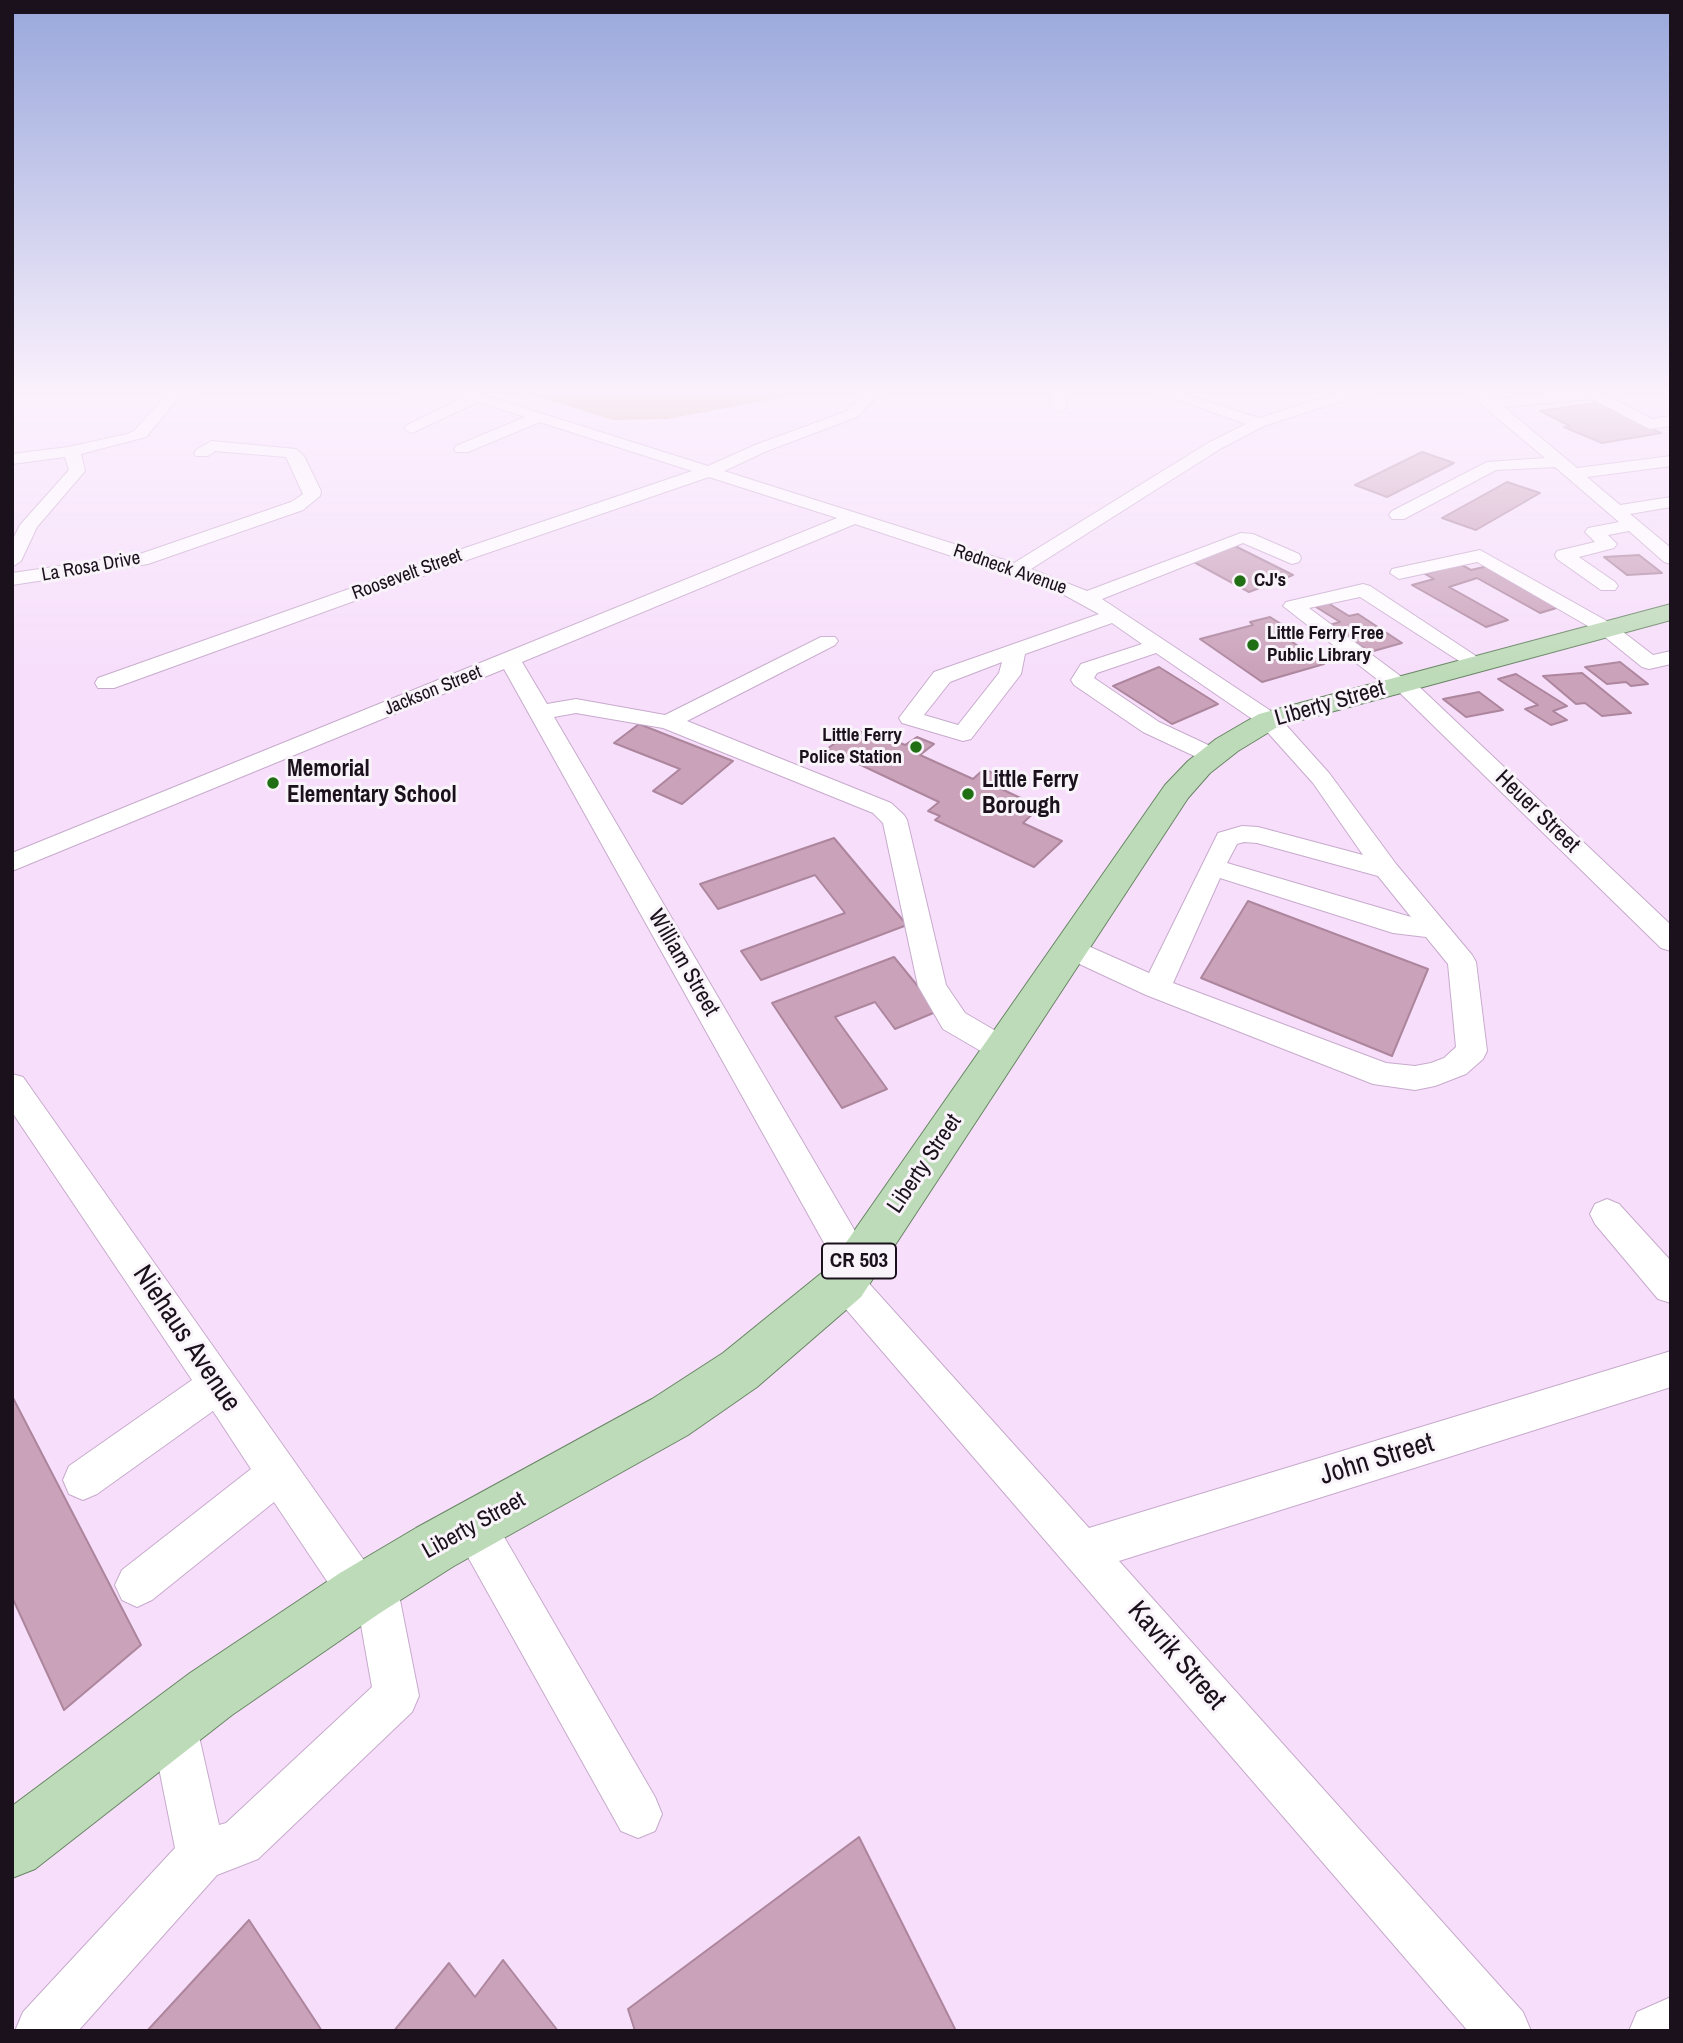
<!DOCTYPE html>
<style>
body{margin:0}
#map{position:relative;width:1683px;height:2043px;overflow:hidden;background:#f7dffb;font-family:"Archivo Narrow",sans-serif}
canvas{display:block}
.frame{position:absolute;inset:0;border:14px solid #1b111d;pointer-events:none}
</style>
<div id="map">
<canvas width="1683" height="2043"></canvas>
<div class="frame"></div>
</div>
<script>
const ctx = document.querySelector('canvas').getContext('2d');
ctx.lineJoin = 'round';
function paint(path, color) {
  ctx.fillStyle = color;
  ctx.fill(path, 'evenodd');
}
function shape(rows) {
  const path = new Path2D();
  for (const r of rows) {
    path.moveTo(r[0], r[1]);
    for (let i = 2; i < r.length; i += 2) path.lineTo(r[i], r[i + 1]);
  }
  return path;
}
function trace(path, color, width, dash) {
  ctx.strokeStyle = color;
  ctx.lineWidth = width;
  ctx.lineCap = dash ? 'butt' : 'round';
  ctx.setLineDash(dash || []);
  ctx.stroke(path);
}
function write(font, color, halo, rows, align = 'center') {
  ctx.font = font + ' "Archivo Narrow",sans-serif';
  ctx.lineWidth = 6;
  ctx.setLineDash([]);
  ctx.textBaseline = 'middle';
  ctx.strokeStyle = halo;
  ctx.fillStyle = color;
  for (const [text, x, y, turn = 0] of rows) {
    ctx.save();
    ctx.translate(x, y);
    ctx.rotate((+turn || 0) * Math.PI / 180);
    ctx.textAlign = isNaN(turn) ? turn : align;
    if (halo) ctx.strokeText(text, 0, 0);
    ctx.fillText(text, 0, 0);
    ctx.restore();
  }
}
paint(shape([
 [497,388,809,388,785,397,667,419,613,420,519,391]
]), '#ceb17f');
const building = shape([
 [1596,403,1661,433,1602,443,1564,427,1570,426,1540,411,1596,403],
 [1422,452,1454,463,1387,497,1355,485,1422,452],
 [1507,482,1540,493,1476,530,1442,518,1507,482],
 [1235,546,1293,575,1249,592,1192,561,1235,546],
 [1639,555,1662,573,1627,575,1604,557,1639,555],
 [1460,564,1471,570,1488,566,1563,606,1540,613,1477,578,1449,587,1508,620,1486,627,1412,585,1434,579,1425,574,1460,564],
 [1328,603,1349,616,1358,614,1402,643,1370,652,1329,625,1340,622,1316,607,1328,603],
 [1270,617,1289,629,1278,632,1324,664,1262,682,1200,639,1253,625,1250,622,1270,617],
 [1620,662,1648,684,1631,686,1626,682,1607,684,1585,667,1620,662],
 [1159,667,1218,704,1172,724,1113,686,1159,667],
 [1582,673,1631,713,1602,716,1585,703,1576,704,1543,676,1582,673],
 [1516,674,1567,706,1553,711,1567,720,1551,725,1525,709,1538,705,1498,679,1516,674],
 [1479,692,1503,710,1466,717,1443,699,1479,692],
 [639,724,733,761,682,804,653,791,680,769,614,743,639,724],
 [854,729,863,733,869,729,905,745,917,737,934,744,920,755,973,779,984,769,1006,779,997,787,1040,807,1023,823,1062,841,1034,867,935,820,940,816,928,811,939,802,827,749,854,729],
 [834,838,907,925,761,980,741,951,845,913,815,875,718,909,700,884,834,838],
 [1248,901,1428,969,1392,1056,1201,978,1248,901],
 [894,957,938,1011,895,1029,875,1002,835,1017,887,1089,842,1108,772,1003,894,957],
 [12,1396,141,1645,64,1710,12,1597,12,1396],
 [859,1837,956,2031,635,2031,628,2009,859,1837],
 [249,1920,322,2031,147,2031,249,1920],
 [503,1960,558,2031,394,2031,449,1963,475,1997,503,1960]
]);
paint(building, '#caa2ba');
trace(building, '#ad869e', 2);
const minor = shape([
 [186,388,209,388,177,400,146,437,81,454,85,471,37,527,21,561,12,567,12,541,20,525,69,470,65,457,12,464,12,454,68,447,127,434,134,431,167,394,186,388],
 [394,388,440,388,477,393,708,466,755,445,847,411,865,393,875,388,894,388,875,399,857,417,767,451,724,471,1014,563,1208,443,1246,424,1144,388,1166,388,1259,418,1353,388,1375,388,1373,391,1264,426,1220,449,1031,569,1087,591,1241,533,1253,534,1299,554,1301,558,1299,562,1292,564,1243,543,1102,599,1277,715,1329,773,1396,864,1472,955,1476,962,1487,1051,1483,1059,1466,1074,1435,1086,1415,1090,1373,1084,1146,995,1060,955,1056,948,1060,941,1070,938,1149,973,1218,833,1242,826,1258,827,1363,855,1313,783,1261,725,1156,653,1097,673,1094,678,1159,722,1221,751,1225,756,1221,761,1205,761,1143,732,1074,685,1071,680,1081,664,1142,644,1112,623,1025,654,1021,674,971,739,963,741,902,723,899,718,934,672,1099,614,1057,591,855,524,522,662,547,704,576,699,665,715,821,637,835,637,838,641,835,645,687,721,891,803,904,815,907,820,946,985,965,1013,1013,1041,1017,1049,1013,1057,1002,1061,991,1057,943,1029,918,986,883,823,873,813,663,728,576,713,554,717,869,1255,874,1266,869,1277,865,1279,1089,1528,1671,1351,1671,1387,1119,1561,1523,2012,1531,2031,1468,2031,832,1293,827,1282,832,1271,838,1268,504,669,12,871,12,853,837,518,709,477,470,559,114,688,98,688,95,683,98,678,456,551,692,471,540,422,468,452,456,452,454,449,456,446,525,417,478,402,412,433,407,431,404,428,407,425,460,399,401,392,394,388],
 [1002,662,999,673,958,725,924,715,950,682,1002,662],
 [1244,842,1257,843,1378,876,1411,917,1227,863,1237,844,1244,842],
 [1220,878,1393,933,1426,937,1448,964,1456,1047,1444,1058,1431,1063,1415,1066,1386,1063,1173,983,1220,878],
 [1058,388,1078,388,1064,396,1067,407,1059,412,1051,407,1049,394,1058,388],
 [1466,388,1482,388,1495,399,1593,388,1652,419,1671,416,1671,426,1650,429,1592,399,1504,407,1577,468,1671,456,1671,466,1587,477,1620,505,1671,497,1671,507,1630,514,1671,548,1671,564,1664,562,1629,531,1608,535,1617,544,1614,548,1579,557,1615,582,1618,586,1615,590,1601,590,1557,559,1555,555,1557,551,1595,542,1585,532,1588,528,1619,522,1555,467,1496,470,1404,519,1392,519,1389,515,1392,511,1487,462,1545,458,1484,407,1466,388],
 [211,441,296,449,304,456,321,491,320,496,303,510,148,564,12,585,12,573,137,555,291,502,303,494,286,457,215,451,208,456,196,456,194,453,196,450,211,441],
 [1480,550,1614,625,1653,655,1671,651,1671,664,1649,669,1642,667,1600,633,1477,562,1399,579,1390,573,1392,569,1480,550],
 [1363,584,1370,586,1488,664,1484,668,1470,668,1360,597,1309,608,1403,678,1411,679,1671,925,1671,951,1661,948,1398,691,1391,690,1283,606,1286,602,1363,584],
 [12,1074,23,1077,368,1566,375,1563,390,1570,397,1585,419,1696,412,1712,258,1859,217,1875,78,2031,15,2031,23,2012,175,1848,150,1723,157,1707,173,1700,189,1707,196,1723,219,1825,226,1823,372,1687,359,1614,345,1608,274,1502,152,1600,137,1607,122,1600,115,1585,122,1570,251,1469,213,1411,97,1494,83,1500,69,1494,63,1480,69,1466,192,1380,12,1112,12,1074],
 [1607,1199,1619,1204,1671,1261,1671,1303,1658,1299,1595,1224,1590,1214,1595,1204,1607,1199],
 [474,1505,489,1511,655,1797,662,1814,655,1831,638,1838,621,1831,459,1541,453,1526,459,1511,474,1505],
 [1671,1997,1671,2031,1629,2031,1637,2012,1671,1997]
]);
const major = shape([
 [1671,604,1671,620,1279,726,1238,751,1210,773,1188,798,861,1297,757,1387,688,1435,454,1566,380,1613,232,1715,35,1869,12,1878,12,1806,190,1673,340,1573,416,1528,652,1399,723,1353,829,1267,1165,785,1188,761,1216,739,1259,714,1671,604]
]);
trace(minor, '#c7aacc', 2);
trace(major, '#688564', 2);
paint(minor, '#fff');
paint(major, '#bedbb9');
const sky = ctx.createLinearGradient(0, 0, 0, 674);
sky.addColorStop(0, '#98a7db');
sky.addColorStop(0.58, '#fbf1fd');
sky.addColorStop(1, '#fbf1fd00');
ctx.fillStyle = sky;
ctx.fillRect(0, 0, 1683, 674);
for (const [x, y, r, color] of [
 [1240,581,7,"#206f15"],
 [1253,645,7,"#206f15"],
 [916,747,7,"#206f15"],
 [273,783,7,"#206f15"],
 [968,794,7,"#206f15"]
]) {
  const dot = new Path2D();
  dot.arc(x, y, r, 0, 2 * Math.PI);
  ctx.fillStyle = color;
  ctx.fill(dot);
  trace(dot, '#f9f3fa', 2.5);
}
write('19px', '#1b111d', '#f9f3fa', [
 ["La Rosa Drive",91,567,-10],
 ["Redneck Avenue",1010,570,19],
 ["Roosevelt Street",407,575,-20],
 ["Jackson Street",433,691,-22]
]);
write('bold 19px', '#1b111d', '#f9f3fa', [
 ["CJ's",1254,581],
 ["Little Ferry Free",1267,634],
 ["Public Library",1267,656],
 ["Little Ferry",902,736,"right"],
 ["Police Station",902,758,"right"]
], 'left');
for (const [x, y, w] of [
 [859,1261,74]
]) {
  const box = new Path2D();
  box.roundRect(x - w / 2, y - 17.5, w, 35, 5);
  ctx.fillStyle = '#f9f3fa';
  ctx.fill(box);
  trace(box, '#1b111d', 2);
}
write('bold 21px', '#1b111d', null, [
 ["CR 503",859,1261]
]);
write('23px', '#1b111d', '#f9f3fa', [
 ["Liberty Street",1330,704,-16],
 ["Heuer Street",1537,812,44],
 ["William Street",683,963,60],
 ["Liberty Street",925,1164,-56],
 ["Liberty Street",474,1526,-29]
]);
write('bold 23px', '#1b111d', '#f9f3fa', [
 ["Memorial",287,770],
 ["Elementary School",287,796],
 ["Little Ferry",982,781],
 ["Borough",982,807]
], 'left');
write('28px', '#1b111d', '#f9f3fa', [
 ["Niehaus Avenue",186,1339,56],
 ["John Street",1377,1460,-17],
 ["Kavrik Street",1176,1656,49]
]);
</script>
